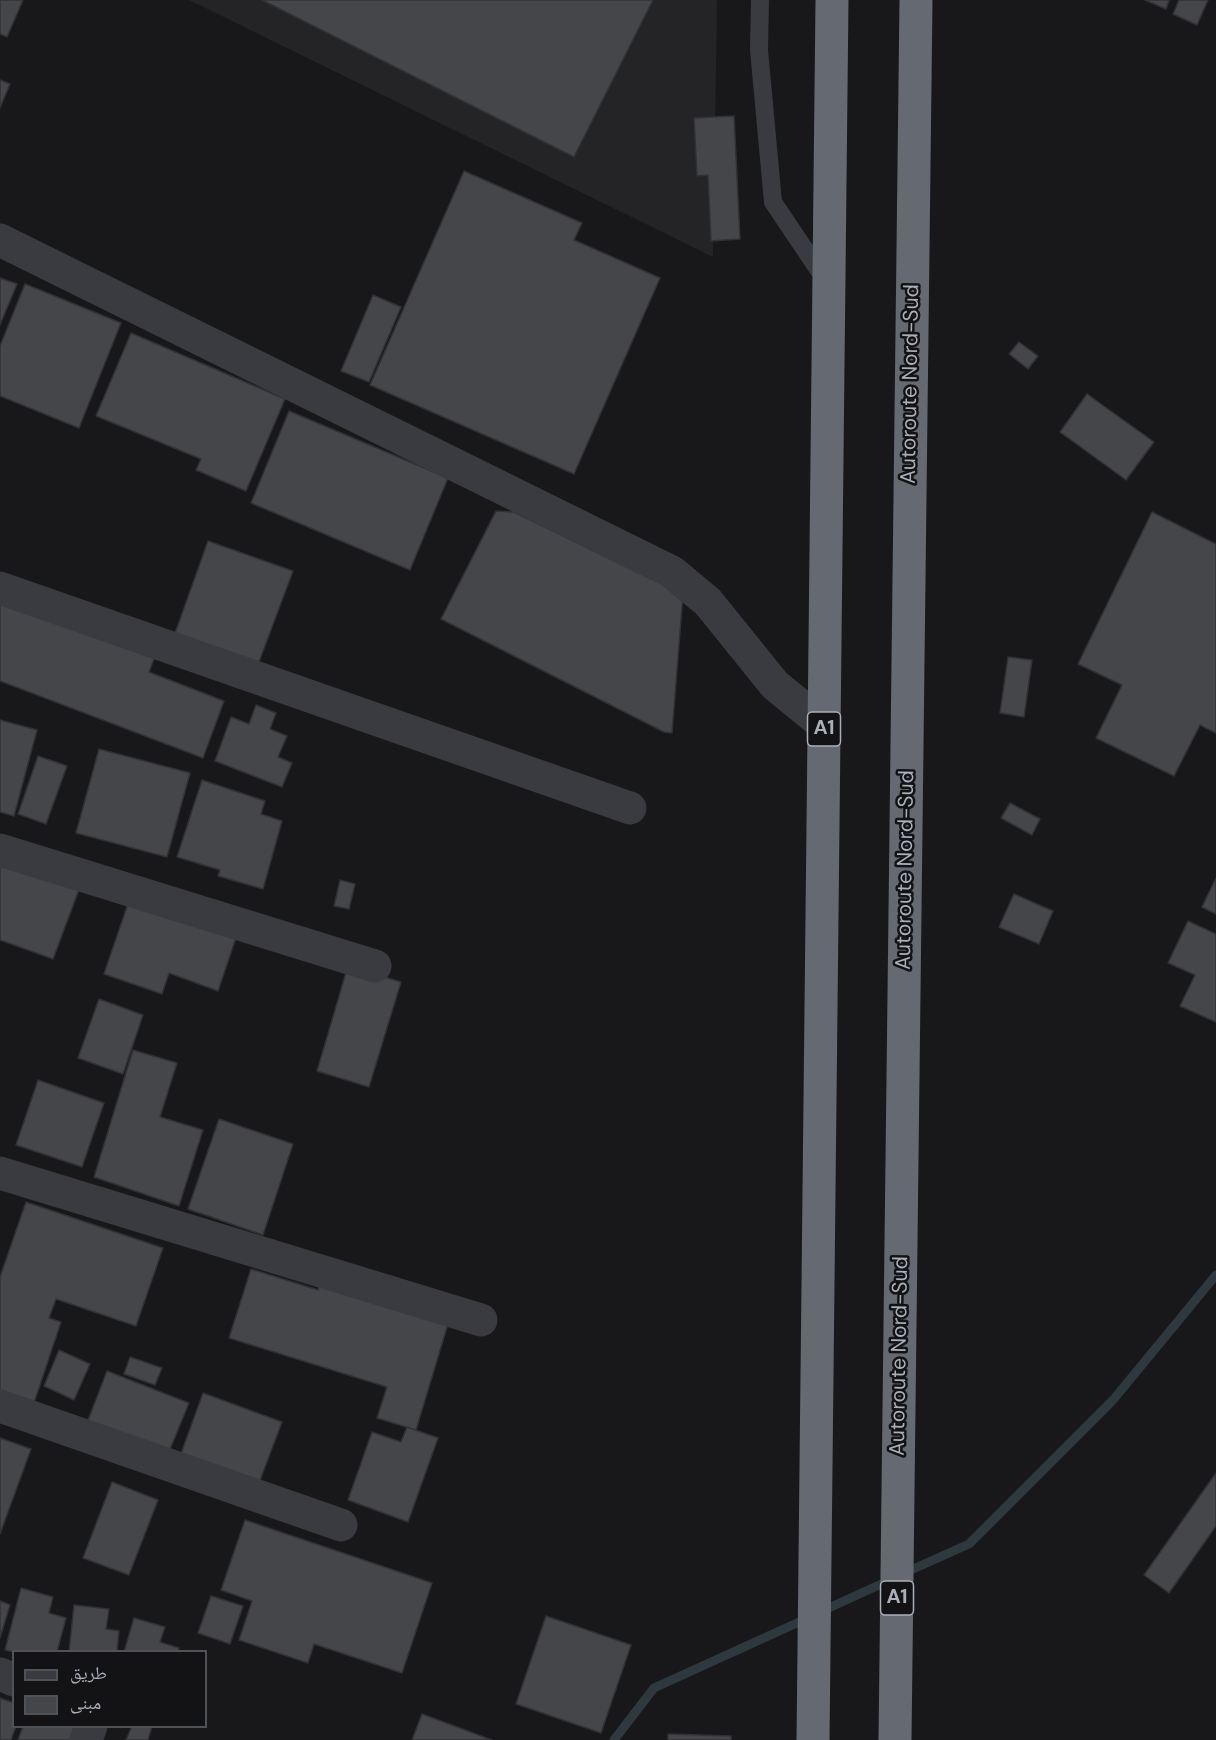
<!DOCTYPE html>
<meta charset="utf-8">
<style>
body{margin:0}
#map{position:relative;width:1216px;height:1740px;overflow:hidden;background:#18181a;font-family:"DM Sans","Noto Naskh Arabic",sans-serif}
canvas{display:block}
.legend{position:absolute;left:12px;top:1650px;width:195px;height:78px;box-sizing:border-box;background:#131315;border:2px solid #4f5257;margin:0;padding:8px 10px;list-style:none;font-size:18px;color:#aab0ba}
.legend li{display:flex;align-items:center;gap:12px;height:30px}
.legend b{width:30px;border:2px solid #4f5257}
</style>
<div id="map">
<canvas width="1216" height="1740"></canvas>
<ul class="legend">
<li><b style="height:8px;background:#393b40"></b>طريق</li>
<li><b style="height:16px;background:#44464a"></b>مبنى</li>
</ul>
</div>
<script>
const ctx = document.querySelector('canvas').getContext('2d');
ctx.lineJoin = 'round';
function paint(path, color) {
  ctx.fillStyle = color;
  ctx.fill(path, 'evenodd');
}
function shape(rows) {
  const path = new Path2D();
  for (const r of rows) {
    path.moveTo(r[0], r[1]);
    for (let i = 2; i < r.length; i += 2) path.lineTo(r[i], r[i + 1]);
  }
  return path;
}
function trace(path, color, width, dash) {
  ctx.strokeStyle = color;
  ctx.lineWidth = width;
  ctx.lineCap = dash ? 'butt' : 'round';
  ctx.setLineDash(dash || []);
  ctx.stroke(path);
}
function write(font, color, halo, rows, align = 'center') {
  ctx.font = font + ' "DM Sans",sans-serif';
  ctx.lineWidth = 5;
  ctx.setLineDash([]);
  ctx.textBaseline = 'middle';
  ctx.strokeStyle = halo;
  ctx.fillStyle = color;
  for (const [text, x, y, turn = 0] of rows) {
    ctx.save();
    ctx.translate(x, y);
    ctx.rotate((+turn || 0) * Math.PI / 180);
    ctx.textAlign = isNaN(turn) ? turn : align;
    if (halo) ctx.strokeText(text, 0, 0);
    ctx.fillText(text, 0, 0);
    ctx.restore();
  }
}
paint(shape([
 [189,0,717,0,713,257]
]), '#242427');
trace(shape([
 [902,1574,969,1544,1113,1400,1216,1275],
 [820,1612,890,1580],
 [614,1740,654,1688,808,1618]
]), '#2e393f', 9);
const building = shape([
 [0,0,23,0,7,37,0,34,0,0],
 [262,0,653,0,574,157,262,0],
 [1145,0,1169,0,1166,9,1145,0],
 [1179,0,1208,0,1197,25,1173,14,1179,0],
 [0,80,10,84,0,108,0,80],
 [734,116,740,239,711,241,708,175,697,176,694,118,734,116],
 [464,171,582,223,574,240,660,278,574,474,370,385,464,171],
 [0,278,17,284,0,325,0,278],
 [25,284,121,323,79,428,0,396,0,346,25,284],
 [373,295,401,307,369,382,341,371,373,295],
 [131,333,285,399,246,491,196,470,201,459,96,416,131,333],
 [1019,342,1038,356,1028,369,1009,354,1019,342],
 [1087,394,1154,442,1126,480,1060,432,1087,394],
 [289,411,448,478,410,570,251,503,289,411],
 [496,511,514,512,683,594,672,733,664,732,441,619,496,511],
 [1152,512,1216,544,1216,733,1200,725,1174,776,1096,738,1122,685,1078,664,1152,512],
 [208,541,293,571,256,670,173,639,208,541],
 [0,598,155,656,149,672,224,701,203,758,0,681,0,598],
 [1008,657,1032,660,1024,717,1000,713,1008,657],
 [256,705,276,713,270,729,287,736,278,757,292,763,282,787,215,761,231,717,249,724,256,705],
 [0,720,37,730,14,816,0,812,0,720],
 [99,749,190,773,167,857,76,833,99,749],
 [38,756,67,766,46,824,18,814,38,756],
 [202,780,265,801,261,814,282,821,263,889,218,876,220,870,177,857,202,780],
 [1010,803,1040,819,1032,835,1001,818,1010,803],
 [0,849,83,879,53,959,0,940,0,849],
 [1216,878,1216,914,1202,907,1216,878],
 [340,880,355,884,349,909,334,906,340,880],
 [132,892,239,929,218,991,169,973,162,994,104,974,132,892],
 [1014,894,1053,911,1039,944,999,927,1014,894],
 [1188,921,1216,934,1216,1022,1180,1006,1195,975,1168,963,1188,921],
 [348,966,401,982,369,1087,317,1071,348,966],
 [99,999,143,1015,123,1074,78,1058,99,999],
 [133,1050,177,1063,160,1117,203,1130,179,1206,94,1177,133,1050],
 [38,1080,104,1103,82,1167,16,1145,38,1080],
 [219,1119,293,1144,263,1235,188,1209,219,1119],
 [26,1202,163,1248,136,1326,56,1299,49,1318,61,1322,34,1403,0,1392,0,1277,26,1202],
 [251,1269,318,1290,320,1284,448,1324,416,1430,377,1418,387,1387,229,1338,251,1269],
 [59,1350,90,1364,74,1400,44,1386,59,1350],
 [130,1357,162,1368,155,1385,124,1374,130,1357],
 [107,1371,189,1403,166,1459,85,1428,107,1371],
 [203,1393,282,1422,256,1491,178,1462,203,1393],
 [407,1427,438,1438,408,1522,348,1500,372,1432,401,1442,407,1427],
 [0,1438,31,1449,0,1534,0,1438],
 [1216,1473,1216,1526,1169,1593,1144,1575,1216,1473],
 [112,1482,158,1500,129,1575,83,1558,112,1482],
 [245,1520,432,1583,402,1673,314,1644,308,1663,239,1640,252,1601,221,1590,245,1520],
 [21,1588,53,1597,49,1613,66,1618,57,1652,14,1652,5,1650,21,1588],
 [211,1596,243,1606,230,1644,198,1633,211,1596],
 [0,1601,10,1605,0,1638,0,1601],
 [74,1605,109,1609,106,1629,119,1631,117,1652,69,1652,74,1605],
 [546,1616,631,1645,601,1733,516,1704,546,1616],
 [134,1618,165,1627,160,1642,179,1648,178,1652,124,1652,134,1618],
 [0,1698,14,1703,14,1726,16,1726,11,1740,0,1740,0,1698],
 [422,1714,492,1740,412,1740,422,1714],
 [23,1726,79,1726,78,1740,18,1740,23,1726],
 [132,1726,152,1726,148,1740,126,1740,132,1726],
 [668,1734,731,1736,731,1740,668,1740,668,1734]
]);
paint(building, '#44464a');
trace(building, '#323236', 1.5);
trace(shape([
 [760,0,759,50,773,202,826,281]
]), '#393b40', 18);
trace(shape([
 [0,240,672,572,708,602,775,685,824,725],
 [0,588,630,808],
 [0,850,375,966],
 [0,1173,481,1320],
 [0,1406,341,1525],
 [0,1674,14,1680],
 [86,1740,91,1726]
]), '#393b40', 33);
trace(shape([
 [813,1740,832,0],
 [895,1740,916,0]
]), '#656971', 33);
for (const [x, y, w] of [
 [824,729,33],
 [897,1598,33]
]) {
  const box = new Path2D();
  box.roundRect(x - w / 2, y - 17, w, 34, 4.5);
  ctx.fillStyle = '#131315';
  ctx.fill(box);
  trace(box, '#aab0ba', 1.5);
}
write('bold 20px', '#aab0ba', null, [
 ["A1",824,729],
 ["A1",897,1598]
]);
write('21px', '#aab0ba', '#131315', [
 ["Autoroute Nord-Sud",911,384,-89],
 ["Autoroute Nord-Sud",906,870,-89],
 ["Autoroute Nord-Sud",900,1356,-89]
]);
</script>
